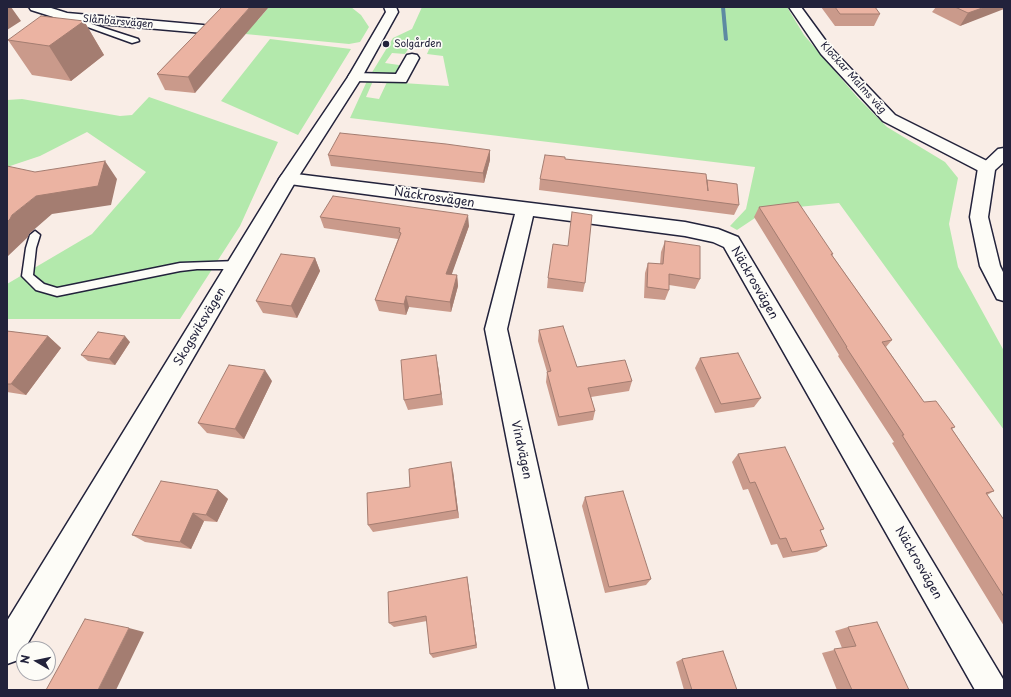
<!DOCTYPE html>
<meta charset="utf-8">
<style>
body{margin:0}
#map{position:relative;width:1011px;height:697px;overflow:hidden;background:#f9ede6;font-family:"Playpen Sans",sans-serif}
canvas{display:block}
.frame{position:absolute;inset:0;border:8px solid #22223b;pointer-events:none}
.north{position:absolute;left:16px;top:641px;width:40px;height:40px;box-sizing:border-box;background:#fdfcf7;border:1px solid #a5a5ac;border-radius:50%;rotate:279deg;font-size:11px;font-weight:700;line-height:16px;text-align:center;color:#22223b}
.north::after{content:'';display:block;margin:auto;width:14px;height:18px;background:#22223b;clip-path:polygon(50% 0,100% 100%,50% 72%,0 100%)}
</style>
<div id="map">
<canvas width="1011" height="697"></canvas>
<div class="frame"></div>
<div class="north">N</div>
</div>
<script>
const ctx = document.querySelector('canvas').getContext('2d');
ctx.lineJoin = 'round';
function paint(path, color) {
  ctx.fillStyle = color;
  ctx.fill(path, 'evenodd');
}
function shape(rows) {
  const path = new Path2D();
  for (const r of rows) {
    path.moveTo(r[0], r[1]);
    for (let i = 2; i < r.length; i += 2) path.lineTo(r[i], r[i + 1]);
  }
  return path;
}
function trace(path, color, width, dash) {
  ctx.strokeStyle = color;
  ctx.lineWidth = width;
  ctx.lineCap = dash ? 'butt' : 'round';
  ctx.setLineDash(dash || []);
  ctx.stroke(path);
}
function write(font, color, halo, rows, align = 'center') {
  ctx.font = font + ' "Playpen Sans",sans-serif';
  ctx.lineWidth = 3.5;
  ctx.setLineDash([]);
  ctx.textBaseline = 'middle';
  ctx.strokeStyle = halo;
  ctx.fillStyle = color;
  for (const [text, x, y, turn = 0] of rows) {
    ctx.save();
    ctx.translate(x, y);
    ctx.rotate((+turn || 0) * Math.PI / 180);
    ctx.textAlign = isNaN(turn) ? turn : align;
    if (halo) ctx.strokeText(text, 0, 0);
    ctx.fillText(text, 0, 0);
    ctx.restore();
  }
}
paint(shape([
 [269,7,351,7,361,15,369,27,360,42,349,44,235,33,258,20],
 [422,7,787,7,804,35,858,98,887,127,945,162,958,178,949,224,958,267,1004,351,1004,430,839,203,767,210,737,230,730,226,746,209,755,167,350,118,367,81,373,81,366,97,379,99,387,82,449,86,443,56,427,54,430,47,410,46,405,54,392,53,385,63,399,65,399,71,393,75,371,74,393,38,412,29],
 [270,39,351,49,298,135,221,101],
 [149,97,278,142,240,226,180,319,7,319,7,284,92,234,146,172,87,132,40,156,7,167,7,100,22,99,120,116,132,115]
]), '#b3e9ac');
paint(shape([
 [721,7,725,7,728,40,726,41,724,40,721,7]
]), '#5d8aa2');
const service = shape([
 [73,18,138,39,139,41,132,43,71,21,69,20,73,18],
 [35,231,40,235,36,248,33,275,44,284,57,288,180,263,237,261,242,265,237,269,197,269,180,271,57,296,36,290,22,276,26,248,30,235,35,231]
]);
const minor = shape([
 [29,7,48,7,67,13,203,25,208,26,210,29,208,32,203,33,66,21,31,10,29,7],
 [789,7,801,7,831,48,895,115,993,164,996,168,993,172,987,173,981,172,883,121,821,54,789,7],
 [412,54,417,55,419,58,406,82,355,81,350,80,348,77,350,74,355,73,396,74,407,55,412,54],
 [288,173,685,222,718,229,738,237,1003,679,1004,690,975,690,724,247,713,242,685,236,533,216,507,329,588,690,556,690,485,329,515,214,282,183,279,179,282,175,288,173]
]);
const tertiary = shape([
 [384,7,396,7,398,12,362,77,297,179,18,660,7,664,7,621,279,179,348,77,386,12,384,7],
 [1004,148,1004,162,995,170,988,217,1000,266,1004,274,1004,301,997,299,980,266,970,217,978,168,998,149,1004,148]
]);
trace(service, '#22223b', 3);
trace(minor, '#22223b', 3);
trace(tertiary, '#22223b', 3);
paint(service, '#fdfcf7');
paint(minor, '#fdfcf7');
paint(tertiary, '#fdfcf7');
paint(shape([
 [222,7,195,93,165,90,157,74],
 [821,7,875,7,880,14,874,26,835,26],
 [936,7,1004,7,960,26,932,12],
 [84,21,104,55,71,81,32,75,8,40],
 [490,150,490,160,484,183,331,166,328,155],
 [565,159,707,181,739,205,734,215,539,190,540,179],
 [759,207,833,254,832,255,892,340,886,347,924,402,955,427,952,429,994,491,987,495,1004,520,1004,626,892,443,894,442,838,356,839,355,754,217],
 [320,217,469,226,451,275,457,275,458,286,451,312,409,307,406,315,379,311,375,300,398,239,324,228],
 [665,241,700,279,695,289,669,285,669,290,665,300,644,298,645,273,648,263,660,264,661,252],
 [315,258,320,271,297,318,263,313,256,301],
 [548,278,585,283,583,292,547,288],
 [539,330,577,367,632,381,629,391,591,397,595,411,593,420,558,426,546,382,547,372,538,341],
 [7,331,48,336,61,348,26,395,7,392],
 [130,342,115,365,88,361,81,355],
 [700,358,761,398,754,407,715,413,695,368],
 [438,366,443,405,408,410,404,400],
 [272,381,244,439,207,433,198,423],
 [738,454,824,529,820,531,827,546,817,552,783,558,777,544,771,545,748,489,743,490,732,462],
 [453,471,459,518,373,532,368,525,410,487],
 [218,490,228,499,217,522,204,521,191,549,145,542,132,535],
 [585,497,651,579,646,585,605,593,582,506],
 [467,577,468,583,477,648,433,658,430,654,427,621,394,627,389,623],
 [848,627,909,690,837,690,822,653,842,648,835,631],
 [682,659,737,690,684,690,676,662]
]), '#ca9a8b');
paint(shape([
 [7,7,11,7,21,21,7,30],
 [250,7,269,7,195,93,188,77],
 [985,7,1004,7,1004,9,960,26,968,13],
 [84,21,104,55,71,81,49,46],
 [490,150,490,160,484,183,483,173],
 [105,161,117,179,111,205,52,214,29,234,28,237,7,257,7,222,12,215,36,196],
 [468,215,469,226,448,285,446,274],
 [315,258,320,271,297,318,291,306],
 [457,275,458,286,451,312,450,302],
 [406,296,409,307,406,315,404,304],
 [48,336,61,348,26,395,11,384],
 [125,336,130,342,115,365,109,359],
 [436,355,438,366,443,405,441,394],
 [265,370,272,381,244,439,235,429],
 [451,462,453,471,459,518,457,510],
 [218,490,228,499,217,522,206,515],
 [193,513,204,521,191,549,180,542],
 [467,577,468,583,477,648,476,645],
 [129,628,144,632,116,690,98,690]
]), '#a47d71');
const building = shape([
 [222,7,250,7,188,77,157,74,222,7],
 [835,7,875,7,880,14,840,14,835,7],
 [955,7,985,7,968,13,955,7],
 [41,16,84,21,49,46,8,40,41,16],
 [340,133,446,144,490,150,483,173,328,155,340,133],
 [545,155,565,157,565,159,706,174,708,191,707,180,737,184,739,205,540,179,545,155],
 [105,161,98,186,36,196,12,215,10,219,7,222,7,166,35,172,105,161],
 [333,196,468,215,446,274,457,275,450,302,406,296,404,304,375,300,401,233,399,232,400,228,320,217,333,196],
 [798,202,833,254,831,254,892,340,882,342,924,402,936,401,955,427,951,428,994,491,986,493,1004,520,1004,597,902,435,904,435,846,347,847,347,759,207,798,202],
 [572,212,592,215,585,283,548,278,553,244,568,246,572,212],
 [665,241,700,246,700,279,669,274,669,290,647,287,648,263,663,264,665,241],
 [281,254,315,258,291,306,256,301,281,254],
 [563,326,577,367,625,360,632,381,588,388,595,411,559,417,547,372,551,371,539,330,563,326],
 [7,331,48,336,11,384,7,384,7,331],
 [98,332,125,336,109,359,81,355,98,332],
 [738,353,761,398,721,404,700,358,738,353],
 [436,355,441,394,404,400,401,360,436,355],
 [229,365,265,370,235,429,198,423,229,365],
 [785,447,824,529,820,530,827,546,792,552,786,538,780,539,755,482,750,483,738,454,785,447],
 [451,462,457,510,368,525,367,493,410,487,409,469,451,462],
 [161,481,218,490,206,515,193,513,180,542,132,535,161,481],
 [623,491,651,579,609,587,585,497,623,491],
 [467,577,476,645,430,654,426,616,389,623,388,592,467,577],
 [85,619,129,628,98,690,46,690,85,619],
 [877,622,909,690,852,690,834,649,856,646,848,627,877,622],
 [723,651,737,690,692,690,682,659,723,651]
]);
paint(building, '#ebb3a2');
trace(building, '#a47d71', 1);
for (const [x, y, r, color] of [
 [386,44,4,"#22223b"]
]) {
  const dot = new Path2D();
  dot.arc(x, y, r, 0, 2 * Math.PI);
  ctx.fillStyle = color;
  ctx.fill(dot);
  trace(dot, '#fdfcf7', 1.5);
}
write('10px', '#22223b', '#fdfcf7', [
 ["Slånbärsvägen",118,22,5],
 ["Klockar Malms väg",853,78,48]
]);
write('10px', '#22223b', '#fdfcf7', [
 ["Solgården",394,44]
], 'left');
write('12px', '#22223b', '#fdfcf7', [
 ["Näckrosvägen",434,198,8],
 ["Näckrosvägen",754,283,60],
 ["Skogsviksvägen",200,327,-59],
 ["Vindvägen",521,450,78],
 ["Näckrosvägen",918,563,60]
]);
</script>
